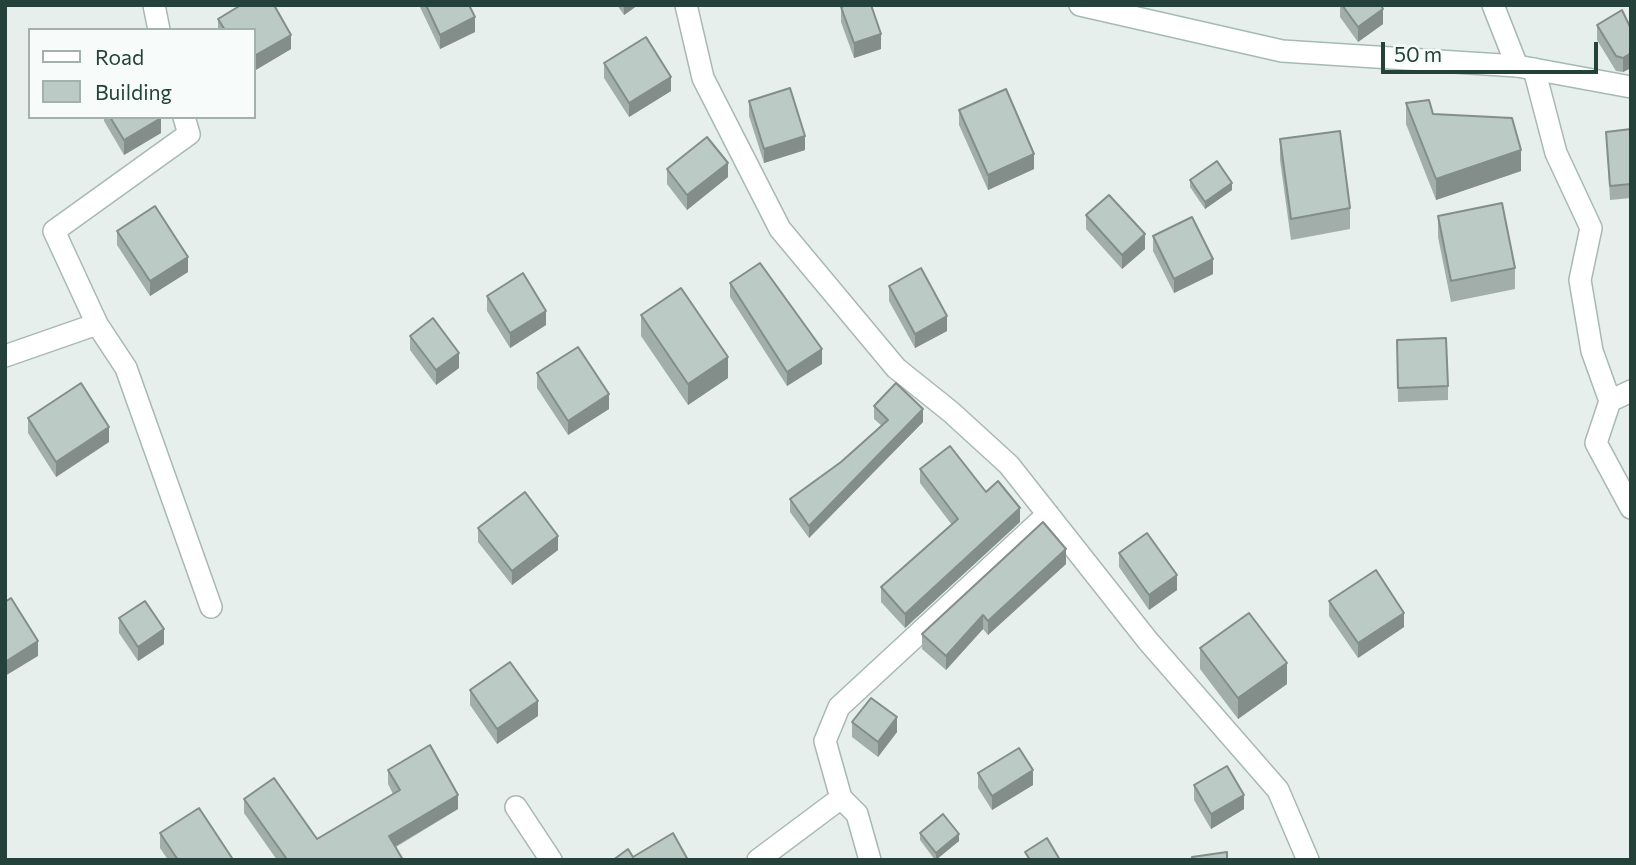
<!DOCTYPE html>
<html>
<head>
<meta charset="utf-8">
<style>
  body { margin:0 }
  #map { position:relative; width:1636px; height:865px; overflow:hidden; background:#e6efeb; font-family:Commissioner,sans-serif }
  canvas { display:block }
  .frame { position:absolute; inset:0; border:7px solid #24423a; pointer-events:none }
  .legend { position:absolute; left:28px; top:28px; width:228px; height:91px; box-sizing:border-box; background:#f7fbf9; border:2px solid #a3b1ad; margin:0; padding:9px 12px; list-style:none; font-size:21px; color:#24423a }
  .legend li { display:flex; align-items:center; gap:14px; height:35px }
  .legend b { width:35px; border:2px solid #a3b1ad }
  .scale { position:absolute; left:1381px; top:42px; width:217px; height:32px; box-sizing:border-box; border:4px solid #24423a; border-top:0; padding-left:9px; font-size:21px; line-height:24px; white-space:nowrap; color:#24423a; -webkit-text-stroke:5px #f7fbf9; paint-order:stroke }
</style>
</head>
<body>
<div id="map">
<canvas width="1636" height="865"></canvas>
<div class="frame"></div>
<ul class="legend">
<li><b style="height:9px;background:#fff"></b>Road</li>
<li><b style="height:19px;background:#bbcac4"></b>Building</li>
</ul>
<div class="scale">50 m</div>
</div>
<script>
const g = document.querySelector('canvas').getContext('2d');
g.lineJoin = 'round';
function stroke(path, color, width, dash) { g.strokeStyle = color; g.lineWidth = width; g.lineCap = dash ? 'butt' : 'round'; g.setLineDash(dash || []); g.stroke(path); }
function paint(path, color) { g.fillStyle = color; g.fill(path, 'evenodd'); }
const minor = new Path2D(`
  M154 5 159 30
  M686 5 703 78 780 229 896 368 951 412 1009 465 1148 641 1278 790 1308 860
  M1493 5 1517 66
  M1534 69 1556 153 1591 228 1580 280 1592 351 1610 401 1596 443 1631 508
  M97 324 126 368 211 607
  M5 356 97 324 54 231 189 134 184 117
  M1610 401 1631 391
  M841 798 857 814 870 860
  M516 807 551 860
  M758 860 841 798 825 741 839 707 1048 514`);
const secondary = new Path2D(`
  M1080 5 1282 51 1517 66 1631 87`);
const wall = new Path2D(`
  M241 5H274L291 35V49L254 71V30H218V19Z
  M419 5H469L475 32 440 49Z
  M617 5H638L624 15Z
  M1340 5H1381L1383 24 1358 42 1340 17Z
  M841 7 881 49 854 58 841 22Z
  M1597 25 1631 29V68L1623 72 1616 71 1597 40Z
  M604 63 671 91 629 117 604 78Z
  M749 101 805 150 764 163 749 116Z
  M1406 103 1433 114 1521 171 1436 200 1406 124Z
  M959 110 1034 169 988 190 959 125Z
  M104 117H160L161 133 124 155 104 121Z
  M1631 129V198L1610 200 1606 132Z
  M1280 139 1350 208V229L1291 240 1280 160Z
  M667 169 728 177 687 210 667 184Z
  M1190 180 1232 190 1205 209 1190 187Z
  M1086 215 1145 249 1122 269 1086 229Z
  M1438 216 1515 268V289L1451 302 1438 237Z
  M117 231 188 272 150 296 117 245Z
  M1153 236 1213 274 1174 293 1153 251Z
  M730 283 822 364 787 386 730 297Z
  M889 286 947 331 915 348 889 301Z
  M487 296 546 325 510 348 487 311Z
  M641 315 728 378 688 405 641 336Z
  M410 336 459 368 436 385 410 350Z
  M1397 340 1448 386V400L1398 402Z
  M537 373 609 409 568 435 537 388Z
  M874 406 923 422 809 538 790 512V499L841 462 882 426 874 419Z
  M28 418 109 442 56 477 28 433Z
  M920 469 986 492 1020 522 905 628 881 602V587L952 525 920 483Z
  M478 528 558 550 512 585 478 542Z
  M1119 553 1177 590 1149 610 1119 567Z
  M1066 564 988 635 983 629 946 670 922 649V634Z
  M1329 601 1404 627 1358 658 1329 616Z
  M119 618 164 644 138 661 119 633Z
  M1200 648 1287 684 1238 719 1200 669Z
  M470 690 538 716 497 744 470 705Z
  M852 722 897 732 878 757 852 737Z
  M388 770 458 809 396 847 403 860H277L244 813V799L317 839 393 794 388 784Z
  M978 773 1033 785 992 810 978 788Z
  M1194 785 1244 809 1211 829 1194 800Z
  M160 833 232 860H168L160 848Z
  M920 833 959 841 935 860 920 840Z`);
const shadedWall = new Path2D(`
  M624 5H638L624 15Z
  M1383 9V24L1358 42V27Z
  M475 17V32L440 49V35Z
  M881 34V49L854 58V43Z
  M291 35V49L254 71V56Z
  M1631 53V68L1623 72V58Z
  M671 77V91L629 117V103Z
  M161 118V133L124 155V140Z
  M805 136V150L764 163V149Z
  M1521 150V171L1436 200V179Z
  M1034 154V169L988 190V175Z
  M728 163V177L687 210V195Z
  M1232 183V190L1205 209V202Z
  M1145 234V249L1122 269V255Z
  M188 257V272L150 296V281Z
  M1213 259V274L1174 293V279Z
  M546 311V325L510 348V333Z
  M947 316V331L915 348V334Z
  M822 349V364L787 386V372Z
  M459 353V368L436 385V370Z
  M728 357V378L688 405V384Z
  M609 394V409L568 435V421Z
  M923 409V422L809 538V526Z
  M109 427V442L56 477V462Z
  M1020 508V522L905 628V614Z
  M558 536V550L512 585V571Z
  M1066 549V564L988 635V621Z
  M1177 575V590L1149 610V595Z
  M1404 613V627L1358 658V643Z
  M983 615V629L946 670V656Z
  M164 629V644L138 661V647Z
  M38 641V656L5 676V662Z
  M1287 663V684L1238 719V698Z
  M538 701V716L497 744V729Z
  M897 717V732L878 757V742Z
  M1033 770V785L992 810V796Z
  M458 795V809L389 850V836Z
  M1244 795V809L1211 829V814Z
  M959 834V841L936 860V853Z`);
const building = new Path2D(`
  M241 5H274L291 35 254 56V30H225L218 19Z
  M426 5H469L475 17 440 35Z
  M847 5H871L881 34 854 43 841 7Z
  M1342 5H1381L1383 9 1358 27Z
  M1622 10 1631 29V53L1623 58 1616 56 1597 25Z
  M646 37 671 77 629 103 604 63Z
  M790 88 805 136 764 149 749 101Z
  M1006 89 1034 154 988 175 959 110Z
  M1429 100 1433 114 1512 118 1521 150 1436 179 1406 103Z
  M110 117H160L161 118 124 140Z
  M1631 129V184L1610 186 1606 132Z
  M1340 131 1350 208 1291 219 1280 139Z
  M707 137 728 163 687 195 667 169Z
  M1217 161 1232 183 1205 202 1190 180Z
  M1109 195 1145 234 1122 255 1086 215Z
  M1502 203 1515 268 1451 281 1438 216Z
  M155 206 188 257 150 281 117 231Z
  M1192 217 1213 259 1174 279 1153 236Z
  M760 263 822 349 787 372 730 283Z
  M921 268 947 316 915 334 889 286Z
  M523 273 546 311 510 333 487 296Z
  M681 288 728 357 688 384 641 315Z
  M433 318 459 353 436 370 410 336Z
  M1446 338 1448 386 1398 388 1397 340Z
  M578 347 609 394 568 421 537 373Z
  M81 383 109 427 56 462 28 418Z
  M896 383 923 409 809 526 790 499 841 462 888 420 874 406Z
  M950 446 986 492 998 481 1020 508 905 614 881 587 958 519 920 469Z
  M525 492 558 536 512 571 478 528Z
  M1043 522 1066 549 988 621 983 615 946 656 922 634Z
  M1147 533 1177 575 1149 595 1119 553Z
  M1376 570 1404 613 1358 643 1329 601Z
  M11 598 38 641 5 662V602Z
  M145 601 164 629 138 647 119 618Z
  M1249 613 1287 663 1238 698 1200 648Z
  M510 662 538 701 497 729 470 690Z
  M871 698 897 717 878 742 852 722Z
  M430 745 458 795 389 836 403 860H282L286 858 244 799 274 778 317 839 400 790 388 770Z
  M1019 748 1033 770 992 796 978 773Z
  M1227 766 1244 795 1211 814 1194 785Z
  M199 808 232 858 230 860H178L160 833Z
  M943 814 959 834 936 853 920 833Z
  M673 833 688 860H613L628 849 633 857Z
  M1047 838 1060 860H1030L1025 852Z
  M1227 852V860H1192V857Z`);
stroke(minor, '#a8b8b2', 24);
stroke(secondary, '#a4bbb3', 24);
stroke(minor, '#fff', 21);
stroke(secondary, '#fff', 21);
paint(wall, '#a1aea9');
paint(shadedWall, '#838d89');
paint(building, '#bbcac4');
stroke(building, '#838d89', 2);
</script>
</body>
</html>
